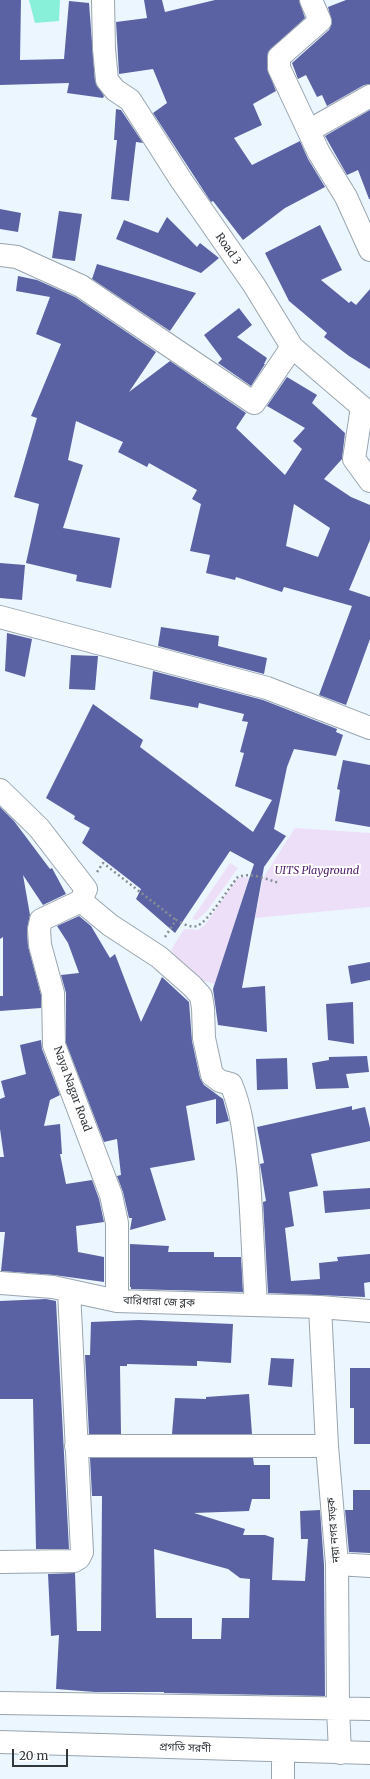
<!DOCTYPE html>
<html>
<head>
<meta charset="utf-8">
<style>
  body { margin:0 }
  #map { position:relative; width:370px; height:1779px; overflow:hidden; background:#ecf6fe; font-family:Merriweather,serif }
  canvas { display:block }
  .scale { position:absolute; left:12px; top:1749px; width:56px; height:18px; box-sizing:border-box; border:2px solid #32373b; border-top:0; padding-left:5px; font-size:12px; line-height:14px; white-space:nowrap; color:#32373b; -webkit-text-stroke:3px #fff; paint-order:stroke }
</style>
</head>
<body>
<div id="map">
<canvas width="370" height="1779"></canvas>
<div class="scale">20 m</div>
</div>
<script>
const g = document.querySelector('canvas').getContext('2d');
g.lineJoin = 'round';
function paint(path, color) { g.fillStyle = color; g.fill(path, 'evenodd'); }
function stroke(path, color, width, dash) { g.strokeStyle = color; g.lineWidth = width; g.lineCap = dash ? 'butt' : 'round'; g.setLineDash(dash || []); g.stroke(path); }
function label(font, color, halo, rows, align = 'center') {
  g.font = font + ' Merriweather,"Noto Sans Bengali",serif'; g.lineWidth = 4; g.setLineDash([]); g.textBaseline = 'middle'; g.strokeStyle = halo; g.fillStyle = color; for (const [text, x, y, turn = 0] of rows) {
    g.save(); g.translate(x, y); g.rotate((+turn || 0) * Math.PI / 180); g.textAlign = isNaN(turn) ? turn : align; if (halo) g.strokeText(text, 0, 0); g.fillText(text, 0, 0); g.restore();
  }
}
const green = new Path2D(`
  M295 828 370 833V907L255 918 263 878Z
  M230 863 238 868 207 911 197 920 192 919Z
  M243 877 249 878 215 984C190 978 185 971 171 950L184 929 198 930 205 925 237 879Z`);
const water = new Path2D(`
  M29 0H60L59 21 35 23Z`);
const building = new Path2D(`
  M0 0H21L20 60 64 59 69 1 89 3 95 81 104 96 103 98 67 93 69 83 0 85Z
  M144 0H162L165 12 215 0H299L305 18 268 52 267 68 276 91 253 104 262 125 234 138 252 165 300 141 308 159 325 187 285 208 243 240 213 201 211 202 153 113 167 103 153 69 119 74 116 22 147 18Z
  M346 0H370V84L364 85 327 106 322 95 317 97 306 75 298 79 292 63 329 30 332 23 328 7Z
  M116 109 121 110 143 143 136 142 129 201 111 199 117 140H114Z
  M370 110V199H369L358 170 347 175 325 136Z
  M0 209 21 213 18 232 0 229Z
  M59 211 82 214 75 261 52 258Z
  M167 217 197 247 200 243 219 258 201 273 116 239 124 220 158 233Z
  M320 225 342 270 321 280 349 303 351 301 356 305 370 289V369L349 356 324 337 327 333 289 301 265 253Z
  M97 264 196 293 170 331 92 279Z
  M18 276 37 280 75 297 156 352 129 392 170 361 246 413 236 428 285 475 302 449 293 441 305 428 267 406 287 377 317 395 312 403 345 433 342 459 324 479 351 497 370 505V540L349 590 370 597V639L346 705 319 695 352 606 284 587 282 592 236 577 235 580 206 573 210 555 190 551 201 504 192 499 197 490 149 463 147 467 118 452 123 442 76 421 68 460 83 465 63 528 120 538 111 588 76 581 77 575 26 563 39 504 14 497 37 418 31 416 61 344 36 334 50 297 16 291ZM294 504 330 528 318 557 286 546Z
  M239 308 252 325 237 337 267 358 264 364H265L251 386 218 363 222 359 204 335Z
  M0 563 25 565 22 600 0 598Z
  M161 627 219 636 218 646 267 658 264 674 158 646Z
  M7 633 32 639 25 677 5 671Z
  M71 655 98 656 95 690 69 689Z
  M153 671 263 700 337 729 336 732 343 735 336 756 294 749 287 767 274 829 286 836 264 867 242 988 265 986 267 1032 218 1025 213 989 254 864 230 851 175 933 136 899 141 889 82 843 90 828 74 819 75 816 46 798 93 704 143 740 140 747 253 832 272 800 235 786 244 753 240 752 248 722 242 721 244 714 199 703 198 708 150 699Z
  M343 760 370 765V827L335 821 340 790 337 789Z
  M0 807 14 821 50 869 52 868 66 894 43 905 23 875 30 915 27 930 28 946 41 995V1008L0 1011V996H3V937L0 939Z
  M79 916 91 926 110 958 115 954 141 1022 162 977 189 1002 192 1041 200 1078 204 1085 223 1099 229 1121 216 1124V1099L186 1106 195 1160 150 1168 166 1220 130 1230 132 1218H129L123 1192 117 1176 121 1175 117 1139 104 1142 66 1043V993L61 975 79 973 68 943 57 926Z
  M370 962V980L351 984 348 966Z
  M353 1002 354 1044 328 1040 326 1004Z
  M41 1040 42 1049 60 1095 50 1100 44 1126 60 1124 62 1154H60L66 1184 92 1180 99 1199 104 1222 76 1226 78 1252 104 1257V1282L54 1275 1 1271 5 1232H0V1157H4L0 1129V1099L5 1097 1 1081 26 1074 20 1045Z
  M367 1056 369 1072 346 1074 349 1088 316 1089 312 1063 329 1060V1057Z
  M287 1058 288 1089 257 1090 256 1059Z
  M352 1106V1110L365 1107 370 1128V1141L311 1154 318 1186 289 1192 294 1226 285 1228 291 1281 320 1279 319 1263 338 1261 337 1257 370 1254V1282L364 1283 365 1297 268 1293 263 1202 266 1201 260 1164 264 1163 257 1127Z
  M370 1188V1209L325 1213 323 1191Z
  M130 1244 169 1246 168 1252H214V1257H241L243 1292 131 1289V1287H130Z
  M46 1299 56 1301 69 1549H36L33 1399H0V1301Z
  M139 1320 233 1324 231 1363 197 1361V1366L127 1364V1366H120L121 1434H89L85 1355H90L91 1322Z
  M271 1358 294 1359 292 1387 268 1385Z
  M350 1368H370V1444H354V1408H350Z
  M249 1394 252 1434H172L175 1398 206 1399V1397Z
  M90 1458H253L254 1465H270V1499H252L249 1511 194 1513 245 1529 243 1535H265L274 1538 272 1580 305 1581 308 1539H301L300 1511 320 1510 324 1565 325 1696 164 1693V1692H95L56 1689 59 1635 51 1636 48 1574 75 1573 77 1631H101L102 1496H92ZM154 1549 228 1569 240 1578 250 1579 249 1618H222L221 1639H192V1618H156Z
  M353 1490H370V1553L349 1552 345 1510H353Z`);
const path = new Path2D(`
  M97 872 103 863 176 920
  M165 937 176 920C182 923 190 928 197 926 208 922 229 887 238 877 251 872 266 879 279 883`);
const street = new Path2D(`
  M103 0 104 49 107 80 115 90 130 100 181 180 254 285 292 347 362 407 354 459 370 481
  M311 0 320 21 279 57V68L319 153 346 197 370 250
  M310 130 370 96
  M0 255 17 257 81 286 254 403 292 347
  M0 617 267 688 370 728
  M0 790 39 828 86 889 81 901 41 920 39 929 40 945 53 993 54 1045 111 1195 117 1223V1301
  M81 901 110 925 159 957 192 986 201 996 203 1008 204 1038 212 1075 220 1081 231 1084C243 1113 244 1137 248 1168 252 1213 253 1259 256 1305
  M0 1283 53 1287 117 1301 320 1307 370 1311
  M320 1307 327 1446 337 1564 338 1708 340 1753
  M76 1446H327
  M0 1562 74 1561 79 1558 82 1552 69 1291
  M337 1564 370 1566
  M0 1703 370 1709`);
const primary = new Path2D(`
  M0 1742 370 1753
  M283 1779V1751`);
const streetNames = [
  ["Road 3",228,249,55],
  ["Naya Nagar Road",72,1089,70],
  ["বারিধারা জে ব্লক",159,1302,2],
  ["নয়া নগর সড়ক",334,1530,-95],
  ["প্রগতি সরণী",185,1748,2]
];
const parkNames = [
  ["UITS Playground",317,871]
];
paint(green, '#eddff7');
paint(water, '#88efd9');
paint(building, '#5b62a3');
stroke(street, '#99a5af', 24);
stroke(primary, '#99a5af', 24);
stroke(path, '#878e94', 2.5, [2, 3]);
stroke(street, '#fff', 22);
stroke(primary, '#fff', 22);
label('11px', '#32373b', '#fff', streetNames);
label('italic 11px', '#52206e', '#fff', parkNames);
</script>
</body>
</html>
